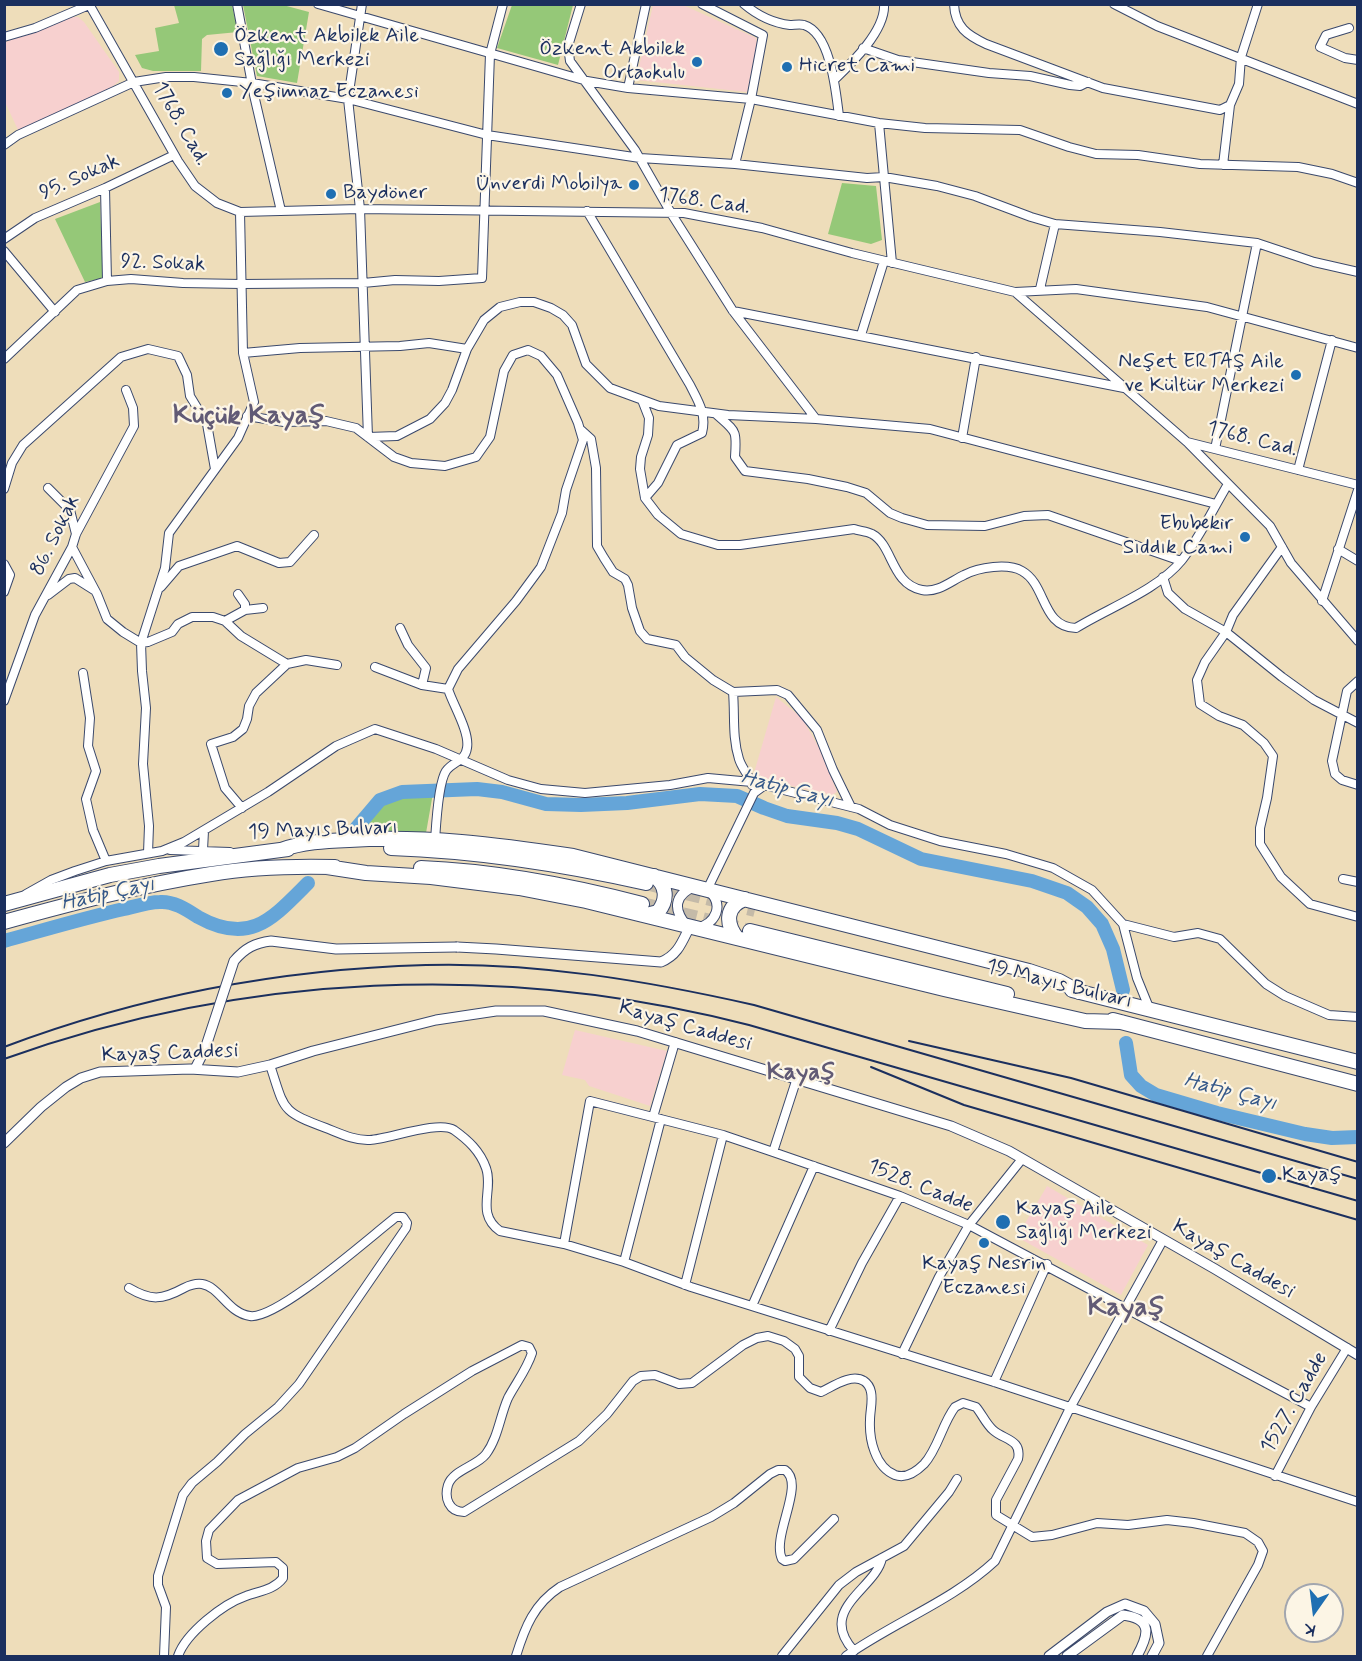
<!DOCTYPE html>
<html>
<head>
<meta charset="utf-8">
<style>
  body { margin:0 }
  #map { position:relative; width:1362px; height:1661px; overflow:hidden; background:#eeddba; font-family:Mynerve,sans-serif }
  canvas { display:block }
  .frame { position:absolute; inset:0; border:6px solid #1b2f5e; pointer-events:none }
  .north { position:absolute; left:1284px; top:1583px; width:60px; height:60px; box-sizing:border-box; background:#fcf5e5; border:2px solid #a2a6af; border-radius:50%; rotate:194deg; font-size:16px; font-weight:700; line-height:24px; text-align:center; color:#1b2f5e }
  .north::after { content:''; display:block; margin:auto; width:21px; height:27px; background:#1f6fb2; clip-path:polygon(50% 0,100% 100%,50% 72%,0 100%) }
</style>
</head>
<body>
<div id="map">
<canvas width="1362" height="1661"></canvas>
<div class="frame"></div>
<div class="north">K</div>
</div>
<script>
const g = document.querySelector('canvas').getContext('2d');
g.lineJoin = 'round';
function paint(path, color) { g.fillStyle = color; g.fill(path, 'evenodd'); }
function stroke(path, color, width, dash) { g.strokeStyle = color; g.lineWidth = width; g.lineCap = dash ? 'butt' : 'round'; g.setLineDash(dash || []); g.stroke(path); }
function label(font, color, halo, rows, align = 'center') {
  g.font = font + ' Mynerve,sans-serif'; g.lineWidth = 4.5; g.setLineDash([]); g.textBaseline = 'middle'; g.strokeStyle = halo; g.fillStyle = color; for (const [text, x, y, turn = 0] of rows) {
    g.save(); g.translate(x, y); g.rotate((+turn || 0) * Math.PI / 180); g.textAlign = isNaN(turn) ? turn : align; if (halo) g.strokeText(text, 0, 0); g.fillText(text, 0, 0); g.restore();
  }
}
const built = new Path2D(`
  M653 5H683L756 38 757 45 747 92 636 80Z
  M69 17H78L84 22 119 72V81L112 87 19 132 5 102V43L18 35Z
  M776 697 802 718 819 748 837 792 832 795 766 780 754 773Z
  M575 1030 667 1051 650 1106 589 1086 585 1080 562 1075Z
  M1047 1186 1148 1245 1121 1295 1017 1237Z`);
const green = new Path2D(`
  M174 5H232L238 32 207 35 202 39 201 71H153L142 68 135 55 159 51 155 28 179 23Z
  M243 5H283L309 12 297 83 257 76Z
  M512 5H573L558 65 497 48Z
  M842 183 876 186 882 240 871 244 828 234Z
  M100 202 103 278 85 282 55 219Z
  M433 793 426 833 364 831C389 795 389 795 433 793Z`);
const river = new Path2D(`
  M352 833 380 800 402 792 477 789 502 792 546 804 581 805 627 803 700 794 737 796 764 808 787 816 837 823 858 829 921 859 1032 881 1067 893 1087 907 1102 924 1113 949 1123 990
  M4 941C44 930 84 918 124 909 136 906 149 902 160 902 174 901 187 910 198 917 250 946 272 919 308 883
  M1126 1043 1131 1075 1141 1086 1156 1095 1217 1113 1305 1134 1332 1138 1358 1137`);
const trunkTunnel = new Path2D(`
  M646 883 755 910
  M642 904 750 931`);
const minor = new Path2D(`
  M89 4 178 161 195 186 217 203 240 212 360 209 684 213 762 228 852 253 1015 292 1187 442 1358 485
  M237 4 254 95 281 211
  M318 4 587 81 628 88 751 99 879 123 925 128 1020 130 1069 147 1096 154 1138 155 1200 164 1298 167 1332 174 1358 183
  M362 4 348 99 360 209 368 437 397 436 430 419 445 403 452 390 467 349 484 320 500 307 520 302H534L551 308 563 315 572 325 586 364 610 388 659 406 728 415 816 419
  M581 4 568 46 570 61 635 150 671 213 733 311 816 419 930 429 1216 504
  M702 4 763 35 751 99 735 164
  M744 4C757 15 773 23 790 25 794 25 800 24 804 25 831 33 836 93 839 116
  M954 4C955 27 967 35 986 44L1103 88 1220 110 1230 105 1239 84 1241 57 1258 4
  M1114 4 1157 26 1358 104
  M1349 28 1326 35 1320 47 1345 58 1358 60
  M4 37 35 28 89 5
  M863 48 898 60 989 73 1030 76 1070 85 1080 86 1088 82
  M834 80C852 63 886 30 884 4
  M628 88 646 4
  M879 123 892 263
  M4 145 18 135 134 82 166 77H194L252 83 348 99 487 135 640 158 735 164 867 178 884 177 937 186 975 196 1031 217 1055 224 1160 232 1257 243 1314 262 1358 272
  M1223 165 1230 105
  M105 188 107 281
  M587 211 690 385C698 401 707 414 702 433L677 445 658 483 645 498
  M4 239 35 218 105 188 174 155
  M4 251 55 312
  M1040 289 1055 224
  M1015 292 1076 289 1207 307 1358 348
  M733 311 1124 388
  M861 335 884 261
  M243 353 300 348 400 346 429 343 467 349
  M4 359 77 290 107 281 131 279 183 283 242 284 363 283 395 280 439 281 482 278 490 54 503 4
  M642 400 649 418 648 435 641 457 640 469 645 498 658 515 681 534 718 545H740L854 529C859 531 867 531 872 534 893 545 891 584 922 590 938 593 951 581 964 575 979 567 1008 563 1022 571 1047 585 1041 627 1076 628 1108 608 1158 590 1182 560 1200 537 1213 509 1228 484
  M716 414C736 432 737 429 735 457L745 471 808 479 847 487 866 493 890 513 902 518 927 525 985 526 1024 516 1048 515 1181 561
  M247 416 284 422 326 421 356 428 394 457 411 463 445 466 476 457 490 437 504 371 513 355 528 350 541 356 557 375 578 423 583 440 566 490 562 513 541 567 516 601 458 669 448 689C453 705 470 732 467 748 465 762 453 761 446 771 438 783 436 826 435 841
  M581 430 591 439 596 468 597 546 604 558 613 572 625 579 628 585 632 608 640 631 647 639 676 645 685 657 713 680 733 692 777 690 788 695 817 730 833 770 851 807
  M962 438 976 357
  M1188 443 1270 526 1291 563 1358 641
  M1215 449 1257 243
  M1298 470 1332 340
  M48 488 70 510 76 534
  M4 489 12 463 23 445 121 357 148 349 178 356 187 375 190 396 207 424 215 469
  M72 547 97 594 107 619 123 632 141 643 148 642 172 632 178 624 192 617H213L225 621 241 636 287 664
  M1282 547 1233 615 1226 632 1205 662 1197 680 1200 704 1219 716 1243 725 1264 743 1273 756 1267 798 1260 828V844L1281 877 1310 904 1358 917
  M1338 549 1358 561
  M4 564 10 575 4 592
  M1163 577 1168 593 1185 609 1226 632 1282 677 1314 700 1358 723
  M161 587 179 566 237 546 279 563 290 562 314 535
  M238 594 245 604V610
  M48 595 69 579 75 578 94 590
  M1322 601 1358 490
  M225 621 245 610 263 608
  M400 628 408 645 426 668 422 685
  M375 667 422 685 448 689
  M83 673 90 718 88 746 96 771 86 799 93 830 106 861
  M1358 681 1347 691 1332 761 1335 774 1342 780 1358 785
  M733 692C735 715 732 737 739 759 742 769 750 776 752 785
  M4 701 35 615 72 547 76 534 134 426 133 408 126 390
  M242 808 225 788 211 744 233 737 243 729 247 719 249 706 256 693 287 664 306 660 337 665
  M170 850 230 852
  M203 850 204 831
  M148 853 149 826 143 764 146 708 142 671 141 643 165 568 169 533 238 438 254 402 243 353 240 212
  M1343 879 1358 882
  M707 890 754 793 765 785
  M26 894 51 880 75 871 106 861 162 851 184 842 268 792 336 746 375 729 436 749 508 780 541 789 585 793 670 785 708 778 752 782 859 809 890 825 940 841 1006 854 1053 868 1092 890 1123 924 1137 978 1150 1010
  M1123 924 1174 937 1198 933 1220 939 1266 984 1285 996 1329 1015 1358 1017
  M270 1065C285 1110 280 1111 326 1128 339 1133 355 1141 370 1140 389 1139 439 1120 454 1130 468 1140 480 1151 486 1168 494 1190 475 1213 500 1231L564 1244 624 1262 691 1287 994 1382 1358 1502
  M653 1117 675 1042
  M773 1152 797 1078
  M564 1244 590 1101 723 1135 773 1152 900 1196 969 1225 1311 1407
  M624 1262 661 1119
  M685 1285 723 1135
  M129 1288C151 1301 162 1300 184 1288 190 1285 195 1283 202 1284 220 1287 228 1313 250 1316 277 1320 370 1237 396 1217H403L407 1223 406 1228 299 1384 278 1407 245 1434 217 1462 192 1483 183 1495 158 1576V1585L166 1607 164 1656
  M752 1306 814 1166
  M829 1331 862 1263 900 1196
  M902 1354 939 1277 969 1225 1022 1159
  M994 1382 1047 1264
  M1275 1476 1311 1407 1347 1348
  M854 1651C816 1609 876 1589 882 1558
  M178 1656C186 1633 223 1604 246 1596 259 1591 274 1590 283 1578V1568L276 1562 217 1564 207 1558 206 1541 209 1530 238 1500 298 1468 337 1457 355 1448 404 1414 472 1371 522 1345 529 1347 532 1353C527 1369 516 1383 508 1398 500 1416 498 1438 486 1454 477 1466 453 1470 448 1485 444 1498 449 1512 464 1512L579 1441 607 1414 633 1381 641 1376 655 1375 679 1384 692 1383 743 1345 757 1338 768 1336 784 1341 795 1349 799 1356V1377L810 1388 821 1392C832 1387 851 1373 864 1381 867 1383 870 1387 871 1392 873 1401 870 1411 870 1420 869 1439 875 1467 895 1475 906 1479 916 1472 924 1464 938 1449 942 1424 955 1407L963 1403 976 1407C982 1414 986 1424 993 1430 1004 1440 1022 1439 1018 1459L996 1500V1515L1032 1537 1052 1535 1097 1523 1128 1525 1167 1520 1193 1523 1245 1533 1258 1542 1263 1551 1258 1565 1207 1656
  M516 1656C525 1627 534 1604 560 1587L711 1517 734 1503 770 1474 778 1470H785C806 1484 771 1536 782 1559L785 1561 794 1559 834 1519
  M782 1656 839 1585 856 1572 904 1546 949 1492 957 1479
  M846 1656C894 1622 952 1601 995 1561L1070 1408 1163 1240`);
const tertiary = new Path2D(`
  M686 925C673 909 674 895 695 886
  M697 928C716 924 725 904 708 890
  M457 947 496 949 661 962C678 955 682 942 690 926
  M195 1069 205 1049
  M4 1143 41 1107 66 1087 81 1078 100 1072 190 1069 238 1072 270 1065 313 1051 436 1020 496 1011H544L637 1031 951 1126 1009 1151 1215 1269 1358 1355
  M1049 1656 1107 1612 1125 1604 1144 1611 1155 1624 1159 1643 1152 1656
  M1067 1656 1123 1615C1154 1619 1148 1636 1137 1656`);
const trunk = new Path2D(`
  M391 848C477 851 562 864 646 883
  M281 850C302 842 325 841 349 840 424 835 499 845 573 856L1029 971 1059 981 1079 992
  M327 867 366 873 431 877 519 888 586 901 944 989 1085 1021 1121 1022
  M421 868C496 871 569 885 642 904
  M4 904 110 875 159 866 288 849
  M646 915 658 912C668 900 667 885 654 876
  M4 922C73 903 141 885 211 874 252 867 295 866 335 867
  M750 931 1007 994
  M737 938C725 923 726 906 745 899
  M1072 990 1358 1062
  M1113 1020 1358 1084`);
const rail = new Path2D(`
  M909 1041 1071 1078 1358 1162
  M4 1047C139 996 283 969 426 965 536 962 648 981 754 1005L1358 1179
  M4 1059C243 973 503 961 749 1025L1358 1201
  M871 1067 964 1105 1358 1220`);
const tertiaryBridge = new Path2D(`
  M205 1049 234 961C245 948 255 943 271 941L336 949 457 947`);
const markers = [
  [221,49,8,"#1f6fb2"],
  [697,62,6,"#1f6fb2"],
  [787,67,6,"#1f6fb2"],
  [227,93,6,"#1f6fb2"],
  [634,185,6,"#1f6fb2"],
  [331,194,6,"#1f6fb2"],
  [1296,375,6,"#1f6fb2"],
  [1245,537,6,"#1f6fb2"],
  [1269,1176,8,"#1f6fb2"],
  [1003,1222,8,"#1f6fb2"],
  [984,1243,6,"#1f6fb2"]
];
const poiNames = [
  ["Özkent Akbilek Aile",234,37],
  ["Sağlığı Merkezi",234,61],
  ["Özkent Akbilek",685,50,"right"],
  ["Ortaokulu",685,74,"right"],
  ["Hicret Cami",799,67],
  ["Yeşimnaz Eczanesi",239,93],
  ["Ünverdi Mobilya",622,185,"right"],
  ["Baydöner",343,194],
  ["Neşet ERTAŞ Aile",1284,363,"right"],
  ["ve Kültür Merkezi",1284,387,"right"],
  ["Ebubekir",1233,525,"right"],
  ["Sıddık Cami",1233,549,"right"],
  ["Kayaş",1282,1176],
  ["Kayaş Aile",1016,1210],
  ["Sağlığı Merkezi",1016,1234],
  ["Kayaş Nesrin",984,1265,"center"],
  ["Eczanesi",984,1289,"center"]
];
const streetNames = [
  ["1768. Cad.",180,124,60],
  ["95. Sokak",80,178,-24],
  ["1768. Cad.",704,202,8],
  ["92. Sokak",163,264,2],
  ["1768. Cad.",1252,440,14],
  ["86. Sokak",56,536,-64],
  ["19 Mayıs Bulvarı",323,831,-2],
  ["19 Mayıs Bulvarı",1059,985,14],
  ["Kayaş Caddesi",685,1027,16],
  ["Kayaş Caddesi",170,1054,-2],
  ["1528. Cadde",920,1187,22],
  ["Kayaş Caddesi",1233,1260,30],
  ["1527. Cadde",1295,1403,-60]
];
const waterNames = [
  ["Hatip Çayı",787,790,15],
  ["Hatip Çayı",108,895,-12],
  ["Hatip Çayı",1230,1093,15]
];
const quarterNames = [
  ["Kayaş",801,1074]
];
const districtNames = [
  ["Küçük Kayaş",249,417],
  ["Kayaş",1126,1309]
];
paint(built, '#f7d0cf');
paint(green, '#95c878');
stroke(river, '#65a5d8', 14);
stroke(trunkTunnel, '#c4baa8', 14, [14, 7]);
stroke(minor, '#3b496c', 10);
stroke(tertiary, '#3b496c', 11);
stroke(trunk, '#3b496c', 16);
stroke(minor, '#fff', 8);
stroke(tertiary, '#fff', 9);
stroke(trunk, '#fff', 14);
stroke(rail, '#1b2f5e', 2);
stroke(tertiaryBridge, '#3b496c', 11, []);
stroke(tertiaryBridge, '#fff', 9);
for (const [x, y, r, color] of markers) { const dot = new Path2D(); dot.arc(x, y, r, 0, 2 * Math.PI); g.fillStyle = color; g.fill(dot); stroke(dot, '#fcf5e5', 2); }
label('21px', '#1b2f5e', '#fcf5e5', poiNames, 'left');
label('21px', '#1b2f5e', '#fcf5e5', streetNames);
label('italic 22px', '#355889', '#fcf5e5', waterNames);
label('bold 24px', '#615a75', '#fcf5e5', quarterNames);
label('bold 27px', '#615a75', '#fcf5e5', districtNames);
</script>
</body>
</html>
